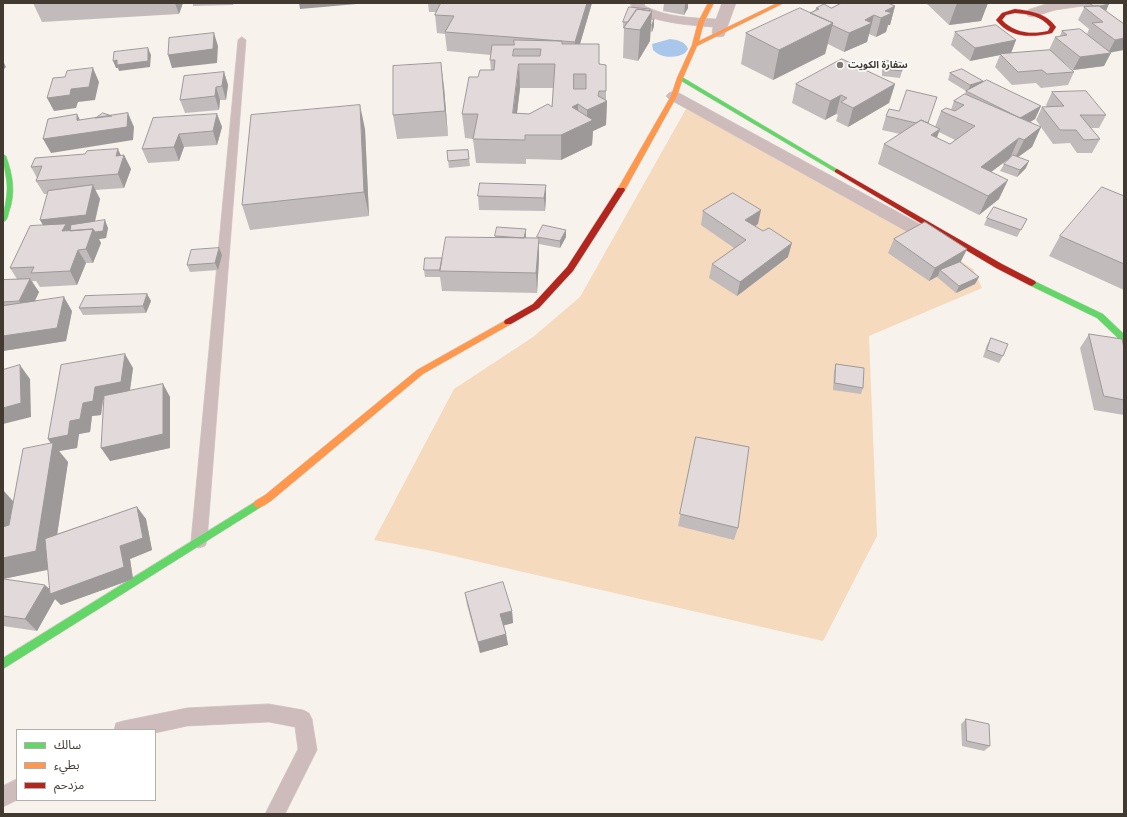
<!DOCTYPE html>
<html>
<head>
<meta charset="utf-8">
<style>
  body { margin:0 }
  #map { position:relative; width:1127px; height:817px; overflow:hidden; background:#f8f2ed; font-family:Ubuntu,"Noto Sans Arabic",sans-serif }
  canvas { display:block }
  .frame { position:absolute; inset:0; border:4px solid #423930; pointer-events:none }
  .legend { position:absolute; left:16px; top:729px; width:140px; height:72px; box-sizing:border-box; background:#fff; border:1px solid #b3b0ac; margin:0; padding:5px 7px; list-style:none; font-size:12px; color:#423930 }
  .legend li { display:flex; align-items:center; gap:8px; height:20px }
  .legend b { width:20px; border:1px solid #b3b0ac }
</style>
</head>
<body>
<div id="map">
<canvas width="1127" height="817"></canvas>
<div class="frame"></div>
<ul class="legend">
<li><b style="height:5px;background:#63d668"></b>سالك</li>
<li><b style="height:5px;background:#ff974d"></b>بطيء</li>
<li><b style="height:5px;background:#b3261e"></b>مزدحم</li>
</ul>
</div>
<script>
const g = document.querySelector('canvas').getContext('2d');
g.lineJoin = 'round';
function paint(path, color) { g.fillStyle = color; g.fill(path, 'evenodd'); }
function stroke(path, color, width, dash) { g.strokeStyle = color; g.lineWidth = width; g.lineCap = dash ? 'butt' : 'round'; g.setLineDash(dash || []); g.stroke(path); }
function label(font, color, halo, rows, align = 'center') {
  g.font = font + ' Ubuntu,"Noto Sans Arabic",sans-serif'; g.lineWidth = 3; g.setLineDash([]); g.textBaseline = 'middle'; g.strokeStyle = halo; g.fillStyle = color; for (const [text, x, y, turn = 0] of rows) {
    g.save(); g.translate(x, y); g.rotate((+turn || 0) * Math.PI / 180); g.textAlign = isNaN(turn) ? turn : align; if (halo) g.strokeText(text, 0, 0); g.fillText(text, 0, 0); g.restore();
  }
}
const green = new Path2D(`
  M686 109 920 234 973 269 982 288 869 336 877 536 823 641 432 551 374 540 454 389 533 337 580 297Z`);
const water = new Path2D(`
  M670 39C677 40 685 41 688 49L685 53C675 59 661 58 653 50L652 44Z`);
const lane = new Path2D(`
  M242 37 246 40 207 541 205 546 199 548 193 546 191 541 238 40Z
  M269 704 303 710 309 713 312 719 317 750 285 814H265L298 749 295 727 269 722 187 726 155 733V730H114L116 723 123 721 187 708Z
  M17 779V800L3 807V786Z`);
const street = new Path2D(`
  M630 3H644L645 6C666 17 692 18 716 19L722 3H736L724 36 719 37 714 36 712 33 713 27C687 25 658 23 634 11Z
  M1049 3H1085L1083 6 1055 10 1033 17 1028 16 1026 13 1028 10Z
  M674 91 679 93 927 228 948 237 950 241 948 245 941 247 934 245 915 236 669 99 666 96 669 93Z`);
const fast = new Path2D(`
  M678 77H682L840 171 839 172H835L678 79Z
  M3 154 6 156C13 175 16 193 9 212 8 217 7 221 3 222 3 211 7 200 7 188 7 177 3 166 3 154Z
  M1032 280 1103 314 1124 334V342L1121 341 1097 318 1029 285 1028 283Z
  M258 500 261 501 263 504 261 507 3 669V658Z`);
const slow = new Path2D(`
  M708 3H714L704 22 699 41 777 3H784L697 46 683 78 677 96 625 190 624 192H618L617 190 671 96 677 78 692 45 698 22Z
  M508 319 512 322 511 324 423 374 271 501C266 504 261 509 255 507L253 504 255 501 265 495 417 370Z`);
const jam = new Path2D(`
  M1015 9C1031 11 1046 13 1056 27L1052 33C1031 38 1010 38 996 20L1002 13ZM1015 13C1029 14 1041 16 1050 27L1048 31C1031 35 1014 33 1002 20L1006 15Z
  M837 169 1002 264 1035 281 1036 283 1032 286 1029 285 996 268 835 172V170Z
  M618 188H624L625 190 573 271 539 308 511 324H505L504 322 505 320 533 304 567 267Z`);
const wall = new Path2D(`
  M33 3H183L179 14 42 22Z
  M193 3H234L233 5 193 6Z
  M428 3H592L580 44 599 64 606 91V101H607L606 125 593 131 592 145 561 160 526 159V164L476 163 473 139 465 138 462 114 478 77 491 70 490 60 491 55 447 51 445 34 437 33 435 15 436 12H429ZM520 88H553L552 107 529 114 517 113Z
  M664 3H688V8L684 15 663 11Z
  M842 3H889V4L895 6 890 25H888L886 32 876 37 869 34 867 42 844 52 828 44 825 54 773 80 741 64 746 33 810 13 815 10 816 8H831Z
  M926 3H988L981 21 949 25Z
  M1085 3H1107L1106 11 1123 23 1104 66 1073 70 1063 61 1074 72 1068 85 1041 88 1036 83 1012 85 995 67 1000 55 970 61 951 45 955 32 1016 40 1011 53 1049 50 1055 37 1060 36 1062 31 1087 34 1089 29 1078 20 1084 8 1083 7Z
  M650 11H652L651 19 654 26 652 32 650 31V41L638 61 623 58 624 28H623V22Z
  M884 60 902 71 900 78 882 76V67Z
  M224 72 228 85 226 100H220L219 110 185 113 180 100Z
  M950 73 983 81 982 83 1041 106 1035 119 1030 122 1041 127 1032 147 1018 157 1026 168 1017 177 1000 171 1004 164 1008 159 991 172 999 199 979 215 878 164 884 144 900 134 882 130 886 116 928 123 935 127 941 111 951 110 954 101 965 94 966 91 948 80ZM939 132 955 140 950 144 937 138Z
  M796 84H895L889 103 848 127 836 121 838 115 836 114 825 120 792 103Z
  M444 87 448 136 397 139 393 115Z
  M1052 92 1106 115 1099 128H1091L1100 139 1092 153H1077L1070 143 1053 144 1036 120 1042 107H1047L1046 105Z
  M217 114 222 127 217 145 184 147 179 161 148 163 142 149Z
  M365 129 369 216 250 230 242 205Z
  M468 150 470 166 449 168 447 151Z
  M124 155 131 169 124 188 95 190 100 199 95 222 108 228 106 238 99 239 101 243 93 263H86L77 285 40 287 36 281H32L39 292 35 301 72 311 66 341 3 351V280L17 279 10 268 43 226 47 194H44L36 181 37 178 31 167Z
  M546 185V198L545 211 479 210 478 196Z
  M1124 196V290L1049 256 1060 236Z
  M703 211 758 224 755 226 788 257 737 296 709 278 712 264 734 248 701 225Z
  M987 218 1027 219 1017 237 984 225Z
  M495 236H526V238H537V237H566L560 248 539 244V258L537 293 442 291 440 277H425L424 270 442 258 495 238Z
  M894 239 967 249 960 263 979 277 975 284 956 293 937 277 938 276 929 281 888 253Z
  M222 255 218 270 190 272 187 265Z
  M147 294 151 301 146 313 83 315 79 308Z
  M1089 334 1124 348V415L1094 410 1080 348Z
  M991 338 1003 356 999 363 983 357 987 345Z
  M836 364 863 388 861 394 833 390 834 371Z
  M133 368 130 391 163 384 170 397V448L110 461 104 400H103L101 415 92 416 90 432 79 434 77 448 59 451 68 462 57 534 137 507 146 519 152 550 130 559 133 579 61 605 55 599 37 631 3 626V580L50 589 48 569 3 579V490L14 502 51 444 48 439Z
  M696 437 738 528 734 540 678 526Z
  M465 593 512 611 513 623 504 625 506 634 508 645 480 653 467 605Z
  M966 719 990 746 984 751 962 746 961 724Z`);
const shadedWall = new Path2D(`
  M175 3H183L179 14Z
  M299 3H368L300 9Z
  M587 3H592L575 61V42Z
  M685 3H688V8L684 15Z
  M883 3H889L888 10 895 6 890 25H888L886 32 876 37 881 18Z
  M957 3H988L981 21 949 25Z
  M1109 4 1106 11 1095 7Z
  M650 9V14L652 11 650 41 638 61 640 30Z
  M874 15 867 42 844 52 849 33 865 20Z
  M654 19V26L652 32V25Z
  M833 23 825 54 773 80 779 50Z
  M214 33 218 46 217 63 172 68 168 55Z
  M1124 38V50L1108 53 1115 40Z
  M1016 40 1011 53 1000 54V55L970 61 975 48Z
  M148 48 151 55 150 67 119 71 118 68H116L113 61Z
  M1111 53 1104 66 1073 70 1080 57Z
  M3 61 6 67 3 70Z
  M441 63 444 87 448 136 445 111Z
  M519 64 520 88 514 138 513 113Z
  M93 68 99 82 95 100 78 102 76 108 54 111 47 98 71 89Z
  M224 72 228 85 226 100 222 86Z
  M983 81 980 87 968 92 970 85Z
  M895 84 889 103 848 127 853 108Z
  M216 87 220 100 219 110 215 96Z
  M841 95 836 114 825 120 830 101Z
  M607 101 606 125 593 131 592 145 561 160V135L572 107 578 104V127L587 123V110Z
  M360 105 365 129 369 216 364 192Z
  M1041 106 1035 119 1014 132 1020 118Z
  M128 113 134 127 133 140 51 153 43 139 77 120V114L84 128Z
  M217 114 222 127 217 145 213 131Z
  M1041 127 1032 147 1014 160 1024 140Z
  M940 129 933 148 931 135Z
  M179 134 184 147 179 161 174 147Z
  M1019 138 1010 158 972 186 981 167Z
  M118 149 123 160 124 155 131 169 124 188 118 174 116 156Z
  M1029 161 1026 168 1017 177 1020 170Z
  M1008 180 999 199 979 215 988 196Z
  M93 185 100 199 93 229 105 220 108 228 106 238 99 239 101 243 93 263 86 249 48 234 40 220Z
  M546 185V198L545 211 544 198Z
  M761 210 758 224 743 234 745 220Z
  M526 229V236L525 245 524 238Z
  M566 230V237L560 248V241Z
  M539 238V258L537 293 536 273Z
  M792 243 788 257 737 296 740 282Z
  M219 248 222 255 218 270 215 263Z
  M967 249 960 263 940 270 938 276 929 281 935 268Z
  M78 250 86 263 77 285 70 271Z
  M979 277 975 284 956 293 959 286Z
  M30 279 39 292 28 315 19 301Z
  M147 294 151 301 146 313 143 306Z
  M64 297 72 311 66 341 3 351V336Z
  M125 354 133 368 129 396 103 400 101 415 92 416 90 432 79 434 77 448 59 451 68 462 52 569 3 579V558L53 446 48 439 70 421 95 387Z
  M20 365 30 379 31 417 3 424V408Z
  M163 384 170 397V448L110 461 101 448Z
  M3 490 16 505 3 541Z
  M137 507 146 519 152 550 130 559 133 579 61 605 55 599 37 631 25 619 45 585 53 592 120 546Z
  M512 611 513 623 502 626 500 614Z
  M506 634 508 645 480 653 478 642Z`);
const building = new Path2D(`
  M441 3H587L575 42 445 32 454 16 435 15Z
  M842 3H888L895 6 885 11 892 13 881 18 874 15 865 20 872 23 849 33 832 25 833 23 810 13 819 9 816 8 824 4 831 8Z
  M1089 3H1107L1109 4 1100 6H1094Z
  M1099 6 1124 24V38L1115 40 1092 23 1103 22 1084 7Z
  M629 7 650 9V11L637 9 628 22H623Z
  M800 8 833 23 779 50 746 33Z
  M637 9 652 11 640 30 624 28Z
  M651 19H654L652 25H651Z
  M996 25 1016 40 975 48 955 32Z
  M1080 29 1111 53 1080 57 1055 37 1067 35 1062 31Z
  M214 33 213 49 168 55 169 38Z
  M514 40 562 41V44H599V64L606 65V91H599L598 96 607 101 587 110 578 104 572 107 593 120 561 135H525V140L473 139 478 114H462L469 77H478L480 70H494L495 60H490L492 45H514ZM514 49H541L540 56H513ZM519 64H555L552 107 548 104 529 114 513 113ZM574 74H586V89H574Z
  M148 48V61L117 65V60L113 61 114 52Z
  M1050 50 1074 72 1047 74 1042 70 1018 72 1000 54Z
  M842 59 895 84 853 108 841 102 847 98 841 95 830 101 796 84Z
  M884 60 902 63V71L884 69Z
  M441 63 445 111 393 115V66Z
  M93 68 89 87 71 89 70 95 47 98 53 78 65 77 67 71Z
  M962 69 983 81 970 85 950 73Z
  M224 72 222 86 216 87 215 96 180 100 184 76Z
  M987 80 1041 106 1020 118 966 91Z
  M907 90 937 97 928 123 921 120 916 123 886 116 889 109 899 111Z
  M1086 91 1106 115H1080L1100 139 1084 140 1076 130H1060L1042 107 1064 106 1052 92Z
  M965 94 1041 127 1024 140 1019 138 981 167 1008 180 988 196 884 144 921 120 940 129 931 135 950 144 975 126 941 111 946 108 955 111 964 105 954 101Z
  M360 105 364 192 242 205 251 115Z
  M103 113 112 116 96 118Z
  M128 113 127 127 43 139 48 119 77 114V120Z
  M217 114 213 131 179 134 174 147 142 149 153 118Z
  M118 149 116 156 124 155 118 174 36 181 42 166 31 167 35 158 85 154 87 151Z
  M468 150 469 159 448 161 447 151Z
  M1013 155 1029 161 1020 170 1004 164Z
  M480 183 546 185 544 198 478 196Z
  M93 185 86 215 40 220 48 191Z
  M1102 187 1124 196V264L1060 236Z
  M733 193 761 210 745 220 763 231 769 228 792 243 740 282 712 264 746 240 703 211Z
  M994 207 1027 219 1021 230 987 218Z
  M105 220 103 231 95 232 93 229 70 231 71 225Z
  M925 222 967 249 935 268 894 239Z
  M66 224 62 231 93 229 86 249 78 250 70 271 31 273 34 267 10 268 30 226Z
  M543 225 566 230 560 241 537 237Z
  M497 227 526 229 524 238 495 236Z
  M446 237 539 238 536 273 440 271Z
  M219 248 215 263 187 265 191 250Z
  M425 258H442L440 270H424Z
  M960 262 979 277 959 286 940 270Z
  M30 279 19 301 3 302V280Z
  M147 294 143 306 79 308 85 296Z
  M64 297 57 328 3 336V306Z
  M1089 334 1122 339 1124 348V400L1104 396Z
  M991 338 1008 344 1003 356 987 350Z
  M125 354 121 382 95 387 93 401 83 403 80 419 70 421 68 435 48 439 61 365Z
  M836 364 864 368 863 388 835 383Z
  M20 365 21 403 3 408V370Z
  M163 384V434L101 448 104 396Z
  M696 437 749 447 738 528 680 514Z
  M53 443 36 551 3 558V527L9 525 23 449Z
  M137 507 143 538 120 546 124 567 50 594 45 539Z
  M4 579 45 585 25 619 3 616Z
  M503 582 512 611 500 614 506 634 478 642 465 593Z
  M966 719 989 724 990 746 967 741Z`);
const markers = [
  [840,65,4,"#827a72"]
];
const farPoinames = [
  ["سفارة الكويت",848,65]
];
paint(green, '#f5dabd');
paint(water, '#a8c7eb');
stroke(lane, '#d3cdc8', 1);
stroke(street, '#d3cdc8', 1);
stroke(fast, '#d3cdc8', 1);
stroke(slow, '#d3cdc8', 1);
stroke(jam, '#d3cdc8', 1);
paint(lane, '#cebcbd');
paint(street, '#cebcbd');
paint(fast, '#63d668');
paint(slow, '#ff974d');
paint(jam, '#b3261e');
paint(wall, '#c2bbbb');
paint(shadedWall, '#9e9999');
paint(building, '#e2dada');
stroke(building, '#9e9999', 1);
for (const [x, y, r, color] of markers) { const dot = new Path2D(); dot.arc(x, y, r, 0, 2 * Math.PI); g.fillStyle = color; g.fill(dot); stroke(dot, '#fff', 1.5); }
label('bold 10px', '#423930', '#fff', farPoinames, 'left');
</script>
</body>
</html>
